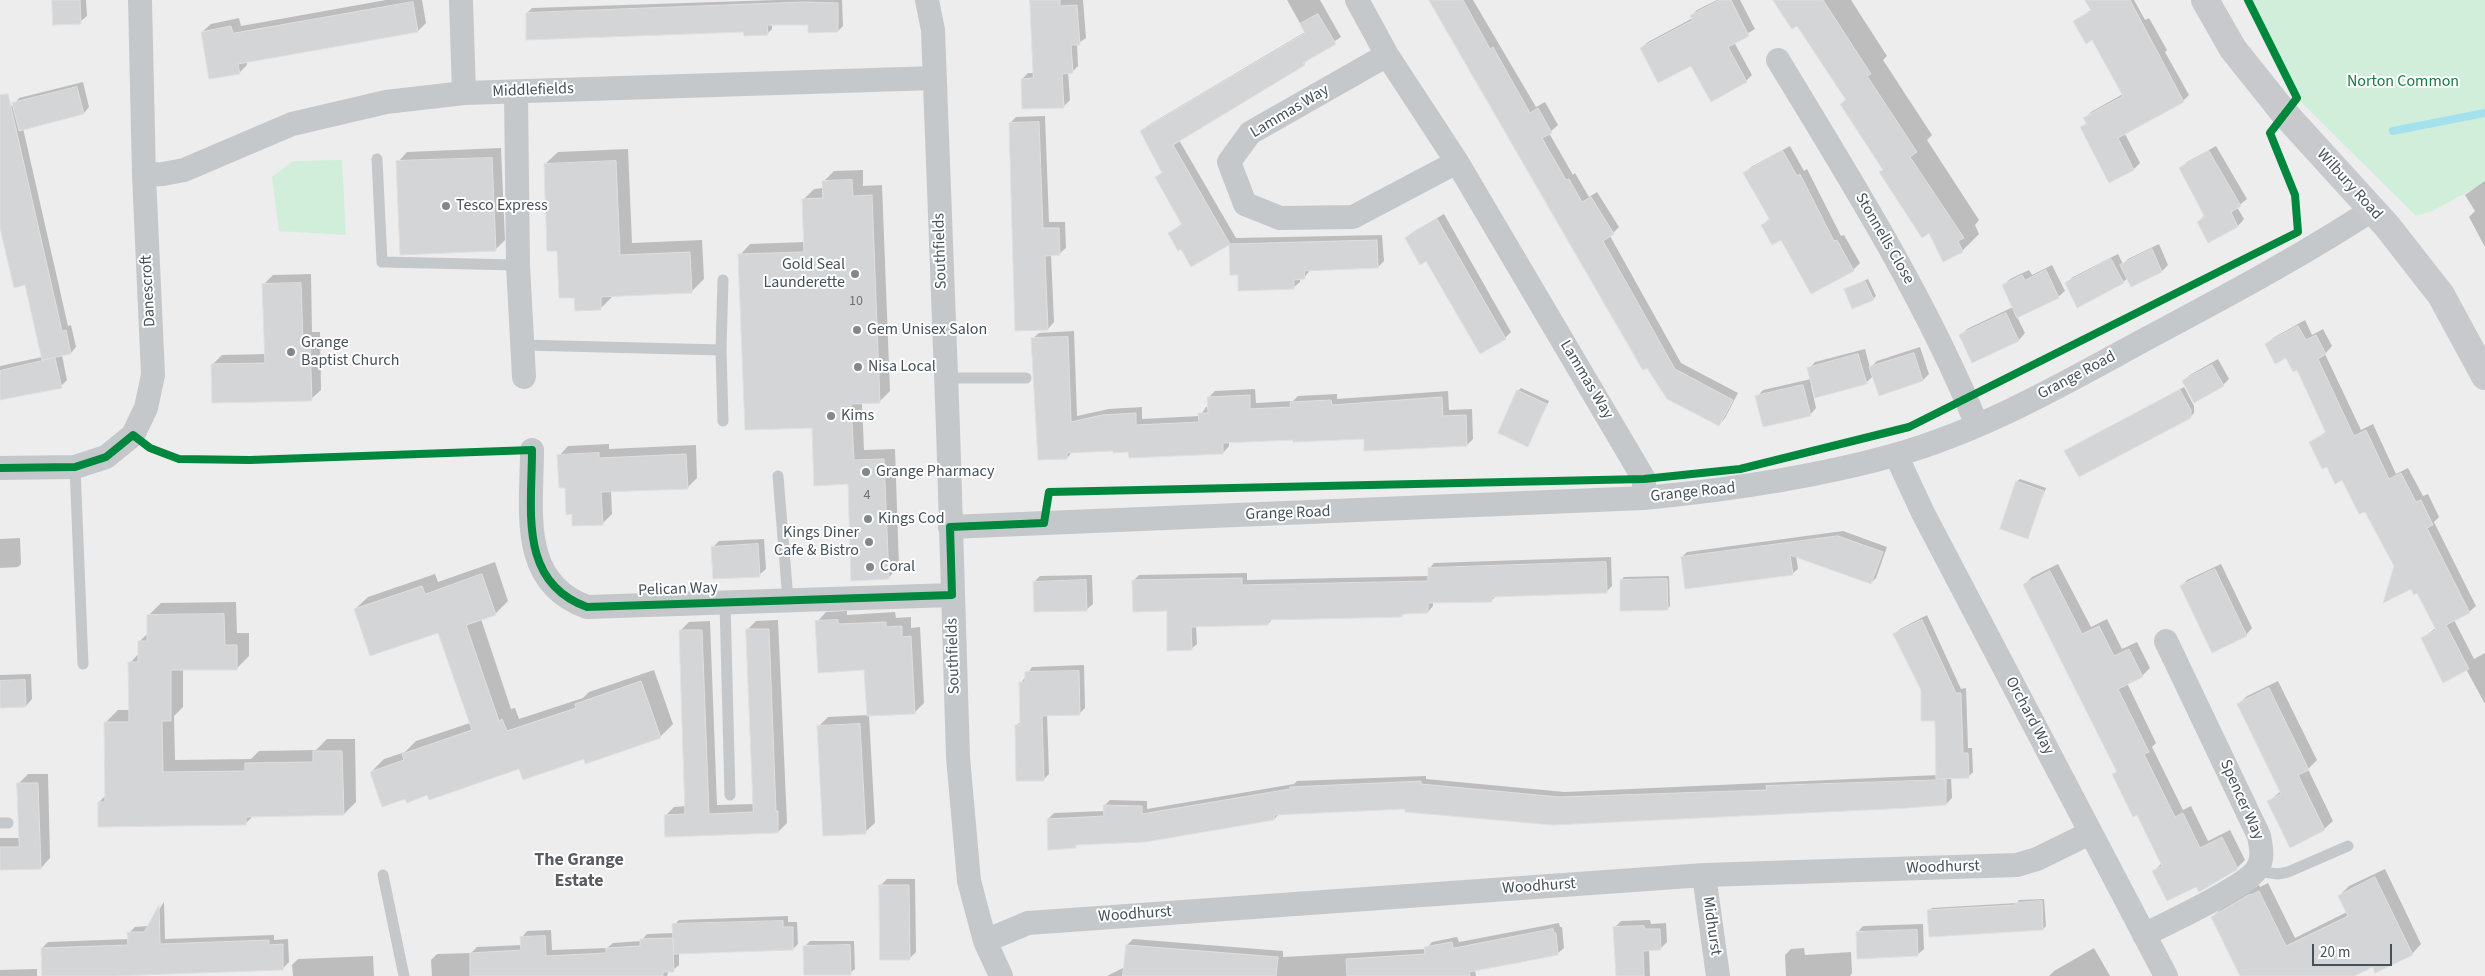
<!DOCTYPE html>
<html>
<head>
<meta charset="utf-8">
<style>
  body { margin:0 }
  #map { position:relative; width:2485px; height:976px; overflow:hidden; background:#eeeded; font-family:"Source Sans 3",sans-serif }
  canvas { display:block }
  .scale { position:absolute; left:2312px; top:944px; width:80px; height:22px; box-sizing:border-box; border:2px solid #45515a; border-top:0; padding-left:6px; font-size:15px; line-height:18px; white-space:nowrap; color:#45515a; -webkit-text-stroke:4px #fff; paint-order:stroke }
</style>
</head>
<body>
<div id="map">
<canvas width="2485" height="976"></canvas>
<div class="scale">20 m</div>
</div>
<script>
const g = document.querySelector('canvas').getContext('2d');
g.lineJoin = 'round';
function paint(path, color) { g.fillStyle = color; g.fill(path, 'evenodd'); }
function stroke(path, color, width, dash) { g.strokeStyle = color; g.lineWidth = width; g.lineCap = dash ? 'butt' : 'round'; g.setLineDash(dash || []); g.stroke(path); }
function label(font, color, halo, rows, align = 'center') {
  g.font = font + ' "Source Sans 3",sans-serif'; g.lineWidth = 4; g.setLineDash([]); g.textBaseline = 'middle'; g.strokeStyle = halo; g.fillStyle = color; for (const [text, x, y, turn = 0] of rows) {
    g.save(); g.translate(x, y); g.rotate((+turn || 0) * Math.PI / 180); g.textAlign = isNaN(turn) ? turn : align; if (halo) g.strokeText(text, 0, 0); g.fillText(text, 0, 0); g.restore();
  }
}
const green = new Path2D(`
  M2243 0H2485V183L2432 211 2416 216 2297 98Z
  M342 160 346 235 279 231 272 177 293 161Z`);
const shadow = new Path2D(`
  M53 0H86L87 16 80 22Z
  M386 0H422L426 23 418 31 247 61V65L239 73 202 32 211 24 239 18 241 26Z
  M776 0H842L843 26 838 31 809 23 772 24V29L767 34 527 13 532 8Z
  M1032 0H1083L1086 38 1077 44 1078 66 1072 72H1068L1070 100 1063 107 1022 79 1028 73H1034Z
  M1287 0H1320L1341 37 1309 58 1304 64 1179 140 1236 238 1382 235 1384 261 1378 267 1310 270 1304 278H1300V282L1294 287 1239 273 1231 274 1230 243 1192 265 1169 233 1183 223 1156 178 1163 171 1141 132 1147 126 1305 32Z
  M1431 0H1473L1536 107 1545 102 1558 125 1549 133 1573 175 1575 173 1589 197 1597 192 1619 227 1610 236 1681 363 1738 393 1725 418 1719 425 1668 398Z
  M1717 0H1740L1755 29 1734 42 1752 75 1746 81 1641 48 1648 42 1693 18 1691 16 1697 10Z
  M1774 0H1851L1887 56 1883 60 1932 135 1927 140 1979 220 1975 225 1979 234 1962 251 1944 260 1930 231 1880 172 1884 169 1841 104 1846 99 1797 24Z
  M2087 0H2134L2145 20 2149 18 2167 50 2165 52 2189 95 2183 101 2125 134 2140 163 2134 169 2109 181 2082 128 2087 122 2085 118 2091 112 2123 94 2093 38 2075 21 2092 9Z
  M83 82 89 107 84 113 23 128 68 326 71 325 76 347 71 353 62 355 67 380 61 386 0 400V366L42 357 26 283 0 222V109L14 105 19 98Z
  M1045 116 1049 222H1065L1066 248 1059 254H1051L1054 322 1048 329 1010 123 1016 117Z
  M1790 146 1804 171 1807 169 1841 236 1844 235 1860 263 1853 270 1812 292 1781 239 1763 225 1770 218 1745 174 1751 167Z
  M2216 146 2247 199 2237 207 2244 219 2238 226 2208 241 2198 222 2204 216 2181 168 2187 162Z
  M501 148 505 240 495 250 398 162 407 152Z
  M628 149 632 243 702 240 704 279 691 292 613 296 600 309 575 297 558 250 545 164 558 152Z
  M863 170V186L882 185 890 391 879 402 862 403 864 450 895 449 899 567 888 578 849 483 813 426 740 255 750 244 805 242 804 199 814 189 823 188V182L834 171Z
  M2485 181V247L2469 217 2475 211 2465 195Z
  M1444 214 1511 332 1505 338 1406 238 1413 232Z
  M2159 244 2168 265 2162 271 2131 286 2128 278 2123 282 2066 283 2073 277 2118 254 2123 264 2128 259Z
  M2052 265 2065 291 2058 297 2017 317 2025 333 2019 340 1973 362 1960 336 1967 329 2013 307 2003 286 2010 279 2029 270 2032 275Z
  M311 274 312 332H320L321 390 311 399 212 365 222 355 266 354 263 285 273 275Z
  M1868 279 1876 296 1873 299 1845 290Z
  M2305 320 2312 335 2323 329 2332 346 2325 354 2361 430 2373 424 2396 474 2408 468 2423 496 2428 494 2439 517 2434 522 2476 606 2469 612 2454 620 2474 659 2485 653V704L2466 669 2422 638 2436 628 2418 591 2366 510 2342 479 2327 465 2311 442 2327 431 2297 368 2286 357 2266 345 2273 338Z
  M1074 331 1077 416 1109 409 1142 407V419L1200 416 1206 407H1209V397L1215 391 1255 389 1256 403 1293 401 1298 396 1337 394V399L1448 391 1449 410 1472 409 1473 439 1467 445 1365 438 1294 439 1229 442V446L1223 453 1115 450 1073 451 1067 458 1032 339 1039 333Z
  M1920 347 1929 374 1923 380 1873 376 1866 383 1811 385 1816 408 1810 415 1757 397 1763 390 1811 379 1809 369 1815 362 1865 349 1870 368 1877 361Z
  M2218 359 2229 379 2223 385 2183 381 2190 375Z
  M2184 387 2194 406V413L2190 417 2065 451Z
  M1521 388 1549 401 1528 445 1518 391Z
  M609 444V449L696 445 697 478 687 488 611 491 612 514 602 524 573 513 559 456 568 446Z
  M2020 479 2046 488 2027 537 2017 481Z
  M1843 531 1887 547 1876 578 1871 583 1796 555 1798 569 1792 574 1682 557 1687 552Z
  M20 538 21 564 18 567 0 568V539Z
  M764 539 766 569 759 575 712 548 719 541Z
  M1611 557 1612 586 1606 592 1496 596 1491 601 1433 602V606L1428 612 1405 613 1401 616 1272 619 1268 624 1196 626 1197 644 1191 649 1168 610 1133 581 1139 575 1247 573V580L1429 576V569L1434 563Z
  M495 562 508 601 495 614 481 619 511 709 515 708 519 719 583 698 589 692 654 670 673 724 660 737 584 757 520 768 428 794 371 772 384 759 405 752 416 741 470 723 439 631 355 609 368 597 435 574 438 582Z
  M2058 564 2091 627 2107 619 2122 649 2137 642 2150 668 2142 676 2127 683 2156 743 2152 747 2183 810 2191 806 2208 841 2230 830 2245 860 2237 868 2197 885 2154 871 2162 863 2138 813 2114 774 2117 771 2024 585 2032 577Z
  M2221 564 2252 628 2246 635 2181 587 2187 580Z
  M1092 575 1093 604 1086 610 1034 582 1040 576Z
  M1669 576 1670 606 1667 609 1621 580 1624 577Z
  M236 602 237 633H249V656L237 668 183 669V707L174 716 175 760 251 759 259 751 316 750 327 739H355L356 802 344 814 254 815 245 824 99 802 106 795 105 723 118 710H130V663L139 653V642L149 632V615L161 603Z
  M847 611V615L895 612 896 618 911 617V628L920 627 924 703 914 713 869 715 875 823 865 832 819 726 828 717 868 715 865 669 817 622 826 612Z
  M1927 615 1961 689 1966 688 1968 748H1972L1973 772 1968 777H1951L1952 798 1946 804 1406 808 1279 814 1274 819 1078 844 1075 847 1048 819 1054 813 1105 811V805L1110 800 1147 801V809L1294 784 1297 781 1426 776V779L1565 792 1938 775 1936 719 1895 634 1900 629Z
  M778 620 787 823 778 832 665 816 674 807 686 806 680 631 689 622 710 621 717 805 754 804 747 630 756 621Z
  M1084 665 1085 708 1079 714H1047L1049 774 1044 779 1016 726 1022 720 1021 683 1032 667Z
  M31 674 32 699 26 706 0 707V675Z
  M2278 681 2317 760 2308 769 2333 821 2324 829 2269 801 2281 791 2239 704 2247 696Z
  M28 774H48L50 858 41 868 0 869V838H20L18 784Z
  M2385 869 2421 944 2412 954 2373 965 2351 976H2241L2212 917 2222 908 2259 885 2260 887 2268 883 2295 938 2347 912 2339 896 2349 886Z
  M887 879H915L916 952 910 958 880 886Z
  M2044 899 2046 926 2043 929 1929 911 1932 908 2017 903 2019 900Z
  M164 902 165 939 274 935V940L288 939 289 962 283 968 43 976 42 948 48 942 129 939V933L135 927 148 926Z
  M788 916V922H797L798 944 793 949 679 953V965L673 970H669L667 976H432L431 960 437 954 471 953 477 947 522 945V937L527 931 551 930 552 950 607 948 613 943 641 941 647 934 674 933V925L679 920Z
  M1650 920 1651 924 1666 923 1667 942 1660 949H1649L1650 976H1617L1614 928 1621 921Z
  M1559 923 1560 927H1562L1564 948 1557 954 1475 970 1476 976H1107L1125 967 1127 945 1133 939 1283 951V957L1426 949 1432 942 1457 937 1459 942Z
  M1923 924 1924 949 1917 955 1857 933 1863 926Z
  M810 941H854L855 969 850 973 805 946Z
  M1804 948 1805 955 1851 952 1852 973 1850 976H1786L1785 955 1791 949Z
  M2094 948 2110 976H2049L2054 971Z
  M373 956 374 976H293L292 965 298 959Z
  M37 969V976H0V970Z`);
const stream = new Path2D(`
  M2393 131 2485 113`);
const building = new Path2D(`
  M52 0H80L81 24 53 25Z
  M1030 0H1060V6L1077 5 1080 45H1071L1073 73 1062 74 1064 108 1022 109 1021 79 1033 78Z
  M1429 0H1463L1490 49 1493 47 1530 113 1538 108 1552 133 1542 138 1566 180 1569 179 1582 202 1591 197 1614 234 1603 241 1675 369 1733 400 1719 426 1667 399 1647 368 1643 370Z
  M1720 0H1731L1749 36 1728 47 1747 82 1711 102 1691 66 1658 83 1640 48 1693 20 1690 16Z
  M1773 0H1823L1871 74 1867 76 1917 152 1910 157 1964 238 1958 241 1963 252 1943 262 1929 233 1922 238 1879 172 1883 170 1840 104 1846 100 1797 26 1792 29Z
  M2085 0H2130L2184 102 2118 138 2134 170 2109 183 2080 127 2087 124 2083 118 2123 96 2092 40 2086 44 2073 21 2091 11Z
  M413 2 418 32 238 64 240 74 209 79 201 32 231 26 233 33Z
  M804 2 838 3V32L808 33V25H767L768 35 744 36 743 32 526 40V13Z
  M1318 14 1336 44 1303 63 1305 65 1173 145 1230 244 1377 240 1378 268 1304 271 1305 279 1294 280V289L1238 291V275H1230L1229 245 1191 267 1181 249 1178 251 1168 233 1182 225 1155 177 1162 173 1140 131 1305 33 1300 24Z
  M77 87 84 114 19 131 12 103Z
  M8 94 62 331 66 330 71 354 42 360 25 285 14 288 0 228V95Z
  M1039 122 1043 228H1059L1060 255 1045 256 1048 330 1015 331 1009 123Z
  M1783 151 1797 176 1800 174 1834 241 1837 240 1854 271 1811 294 1781 240 1772 245 1766 234 1761 225 1770 220 1743 173Z
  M2209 151 2241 206 2231 212 2238 227 2208 243 2197 222 2205 217 2179 168Z
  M492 158 496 251 400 255 396 161Z
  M616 161 620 255 690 252 692 293 601 297V310L575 311 574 298H559L557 251H547L544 164Z
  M852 180 853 196 872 195 880 403 851 404 854 460 884 459 889 579 851 581 848 484 814 486 812 428 745 430 738 254 804 252 802 199 823 198 822 181Z
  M1437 219 1506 339 1480 354 1426 261 1420 265 1405 238Z
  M2152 249 2162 272 2131 287 2120 265Z
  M2111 259 2124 283 2077 308 2065 283Z
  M2046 270 2059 298 2017 318 2002 285 2022 275 2025 280Z
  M1865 281 1874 300 1852 309 1844 289Z
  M301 283 303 341H310L312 401 212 403 211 364 265 363 262 284Z
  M2006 313 2019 341 1972 363 1959 335Z
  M2298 326 2306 340 2316 335 2326 354 2318 359 2354 436 2366 430 2389 479 2401 473 2416 502 2421 500 2433 525 2427 528 2470 613 2446 625 2469 669 2443 683 2421 638 2436 630 2417 593 2414 595 2411 589 2383 603 2394 566 2365 512 2359 514 2342 480 2335 484 2327 467 2322 469 2309 442 2326 433 2297 370 2293 372 2286 358 2275 364 2265 344Z
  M1068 337 1071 422 1102 415 1136 413V425L1199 422 1198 413H1208L1207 397 1250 395V409L1291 407 1290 402 1331 400 1332 405 1442 397 1443 416 1466 415 1467 446 1364 451V439L1293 442V440L1223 443V454L1129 458 1128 452 1113 453V451L1067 453V459L1038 460 1031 338Z
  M1914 353 1923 381 1879 396 1869 367Z
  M1858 354 1867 384 1815 398 1807 368Z
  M55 358 62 388 0 400V371Z
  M2212 365 2224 386 2194 403 2182 381Z
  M1803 385 1811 416 1763 427 1755 396Z
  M1517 390 1547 404 1528 447 1498 433Z
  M2180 390 2191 410V418L2079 477 2064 451Z
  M599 453V458L686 454 688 489 601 492 603 525 572 526V514L566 515 565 488H559L557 455Z
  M2016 481 2044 491 2028 539 2000 529Z
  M1838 536 1883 552 1871 584 1790 555 1793 575 1685 589 1681 557Z
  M758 544 760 577 713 579 711 547Z
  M1606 562 1607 593 1492 597V602L1428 603V613L1402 614V617L1268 620V625L1191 627 1192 650 1167 651V611L1133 612 1132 580 1242 578V585L1428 581V568Z
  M2215 569 2247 636 2212 653 2180 586Z
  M2050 571 2082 634 2099 626 2114 656 2129 649 2143 677 2118 689 2149 752 2144 754 2175 817 2183 813 2200 848 2222 837 2238 869 2199 892 2196 887 2167 901 2152 871 2162 866 2137 815 2133 817 2112 774 2117 772 2023 585Z
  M482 574 496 615 466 625 499 721 502 719 507 731 576 708 575 704 641 681 661 738 585 764 584 759 523 780 519 769 429 800 427 795 407 803 405 799 382 807 370 772 404 760 402 754 472 730 438 633 370 656 354 609 422 586 425 594Z
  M1667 579 1668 610 1620 611V580Z
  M1086 580 1087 611 1034 612 1033 582Z
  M224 614 225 645H237V670H171V721H162L163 772 245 771V763L313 762V751H342L344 815 246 817V825L98 827V802H105L104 722H129L128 662H138V641H147V615Z
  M838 620V624L886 622V627L902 626V637L911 636 915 714 867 716 864 670 818 673 815 621Z
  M1922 620 1956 693H1961L1963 753H1968L1969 778 1936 779 1935 721H1921V690L1893 634Z
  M746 629H769L776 811H778V833L665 837 664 815 685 814 679 630H702L709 814 753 812Z
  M1079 671 1080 715 1042 716 1044 781H1016L1015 725H1020L1019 682H1025V672Z
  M25 680 26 707 0 708V681Z
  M2269 688 2309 770 2298 775 2325 830 2290 848 2267 801 2281 794 2237 704Z
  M860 724 866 834 823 836 817 726Z
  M1946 780V805L1908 808 1553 825 1405 812V809L1274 815V820L1145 842 1075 845 1076 848 1048 850 1047 819 1104 816 1103 805 1142 806V814L1290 789V787L1421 781V784L1559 797 1767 790 1766 786Z
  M17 783H38L41 869 0 870V847H19Z
  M2375 877 2413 955 2375 973 2373 967 2354 976H2240L2211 917 2250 894 2251 895 2259 891 2286 946 2348 916 2338 896Z
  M879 885H909L910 960H880Z
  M2042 901 2043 930 1929 937 1927 910 2015 905V903Z
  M159 905 160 944 269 940V945L283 944V970L114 976H42L41 948 128 945 127 932H144Z
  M783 921V927H793V950L674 954 672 924Z
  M1644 926 1645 929H1660L1661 950 1643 951 1644 976H1616L1613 927Z
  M1553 929 1554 933H1556L1558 955 1469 972 1470 976H1347L1346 959 1425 954 1424 947 1452 942 1453 948Z
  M1917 930 1918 956 1857 959 1856 932Z
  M545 936 546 956 606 953V948L640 946V939L673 938 674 972H663V976H470V953L521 950 520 937Z
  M850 945 851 975H804L803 946Z
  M1126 945 1278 957 1276 976H1123Z`);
const lane = new Path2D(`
  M377 159 382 262 518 265
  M523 345 721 350 723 421
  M721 350 723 280
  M946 378H1026
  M75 467 83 664
  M778 476 788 600
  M725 603 730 795
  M0 823H8
  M2256 871 2278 874 2288 872 2348 846
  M383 875 404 976`);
const street = new Path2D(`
  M461 0 464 93
  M927 0 933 30 948 428 958 757 969 881 985 941 1001 976
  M1357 0 1387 55 1457 162 1644 479V498
  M1387 55 1250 133 1229 162 1245 204 1280 218 1353 217 1457 162
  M1778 60C1850 179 1924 296 1977 425
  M516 92 518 265 524 377
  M144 175 163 174 184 170 292 124 386 102 464 93 935 78
  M532 450C532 510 518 582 587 607L952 595
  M1896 455 1923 513 2166 976
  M0 468 75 467 106 457 133 435 146 408 153 375 144 175 140 0
  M950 527 1644 498C1729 490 1812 478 1895 455 1984 430 2063 384 2144 340 2221 299 2298 258 2372 210
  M1704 875 1718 976
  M2144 935C2167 923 2246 887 2257 869 2264 859 2261 847 2259 836L2166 641
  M985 941 1028 923 1704 875 2017 865 2037 859 2090 833`);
const secondary = new Path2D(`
  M2205 0 2233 49 2285 114 2387 226 2441 295 2485 376`);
const cycleway = new Path2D(`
  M0 468 75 467 106 457 133 435 150 448 179 459 250 460 532 450C532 510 518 582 587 607L952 595 950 527 1044 523 1049 492 1644 479 1740 469 1909 427 2298 232 2295 195 2270 133 2297 98 2248 0`);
const markers = [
  [446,206,5,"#80888d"],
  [855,274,5,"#80888d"],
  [857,330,5,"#80888d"],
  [291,352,5,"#80888d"],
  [858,367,5,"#80888d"],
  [831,416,5,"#80888d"],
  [866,472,5,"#80888d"],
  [868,519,5,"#80888d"],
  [869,542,5,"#80888d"],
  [870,567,5,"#80888d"]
];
const numberNames = [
  ["10",856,302],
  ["4",867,496]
];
const parkNames = [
  ["Norton Common",2403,82]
];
const streetNames = [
  ["Middlefields",533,91,-2],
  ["Lammas Way",1290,112,-31],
  ["Wilbury Road",2349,185,48],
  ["Stonnells Close",1884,239,60],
  ["Southfields",941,251,-92],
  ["Danescroft",149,291,-93],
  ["Grange Road",2077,376,-28],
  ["Lammas Way",1586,380,59],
  ["Grange Road",1693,493,-6],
  ["Grange Road",1288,514,-2],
  ["Pelican Way",678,590,-2],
  ["Southfields",954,656,-92],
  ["Orchard Way",2029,716,62],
  ["Spencer Way",2241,800,66],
  ["Woodhurst",1943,868,-2],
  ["Woodhurst",1539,887,-4],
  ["Woodhurst",1135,915,-4],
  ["Midhurst",1711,926,82]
];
const poiNames = [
  ["Tesco Express",456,206],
  ["Gold Seal",845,265,"right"],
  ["Launderette",845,283,"right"],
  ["Gem Unisex Salon",867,330],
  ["Grange",301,343],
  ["Baptist Church",301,361],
  ["Nisa Local",868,367],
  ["Kims",841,416],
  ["Grange Pharmacy",876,472],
  ["Kings Cod",878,519],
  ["Kings Diner",859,533,"right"],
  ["Cafe & Bistro",859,551,"right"],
  ["Coral",880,567]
];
const neighbourhoodNames = [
  ["The Grange",579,861],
  ["Estate",579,882]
];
paint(green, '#d1eeda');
paint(shadow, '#0003');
stroke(stream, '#a5e1ec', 8);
paint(building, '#d4d5d6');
stroke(building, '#dfdfe0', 1);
stroke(lane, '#c5c8ca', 11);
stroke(street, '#c5c8ca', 24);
stroke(secondary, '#c7c9cc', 28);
stroke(cycleway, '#00873e', 8);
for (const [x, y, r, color] of markers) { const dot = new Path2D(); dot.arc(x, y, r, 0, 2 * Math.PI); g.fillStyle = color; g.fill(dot); stroke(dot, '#fff', 2); }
label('14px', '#6a737a', null, numberNames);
label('16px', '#167b43', '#fff', parkNames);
label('16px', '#45515a', '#fff', streetNames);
label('16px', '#45515a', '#fff', poiNames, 'left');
label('bold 18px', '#595d62', '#fff', neighbourhoodNames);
</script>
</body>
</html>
